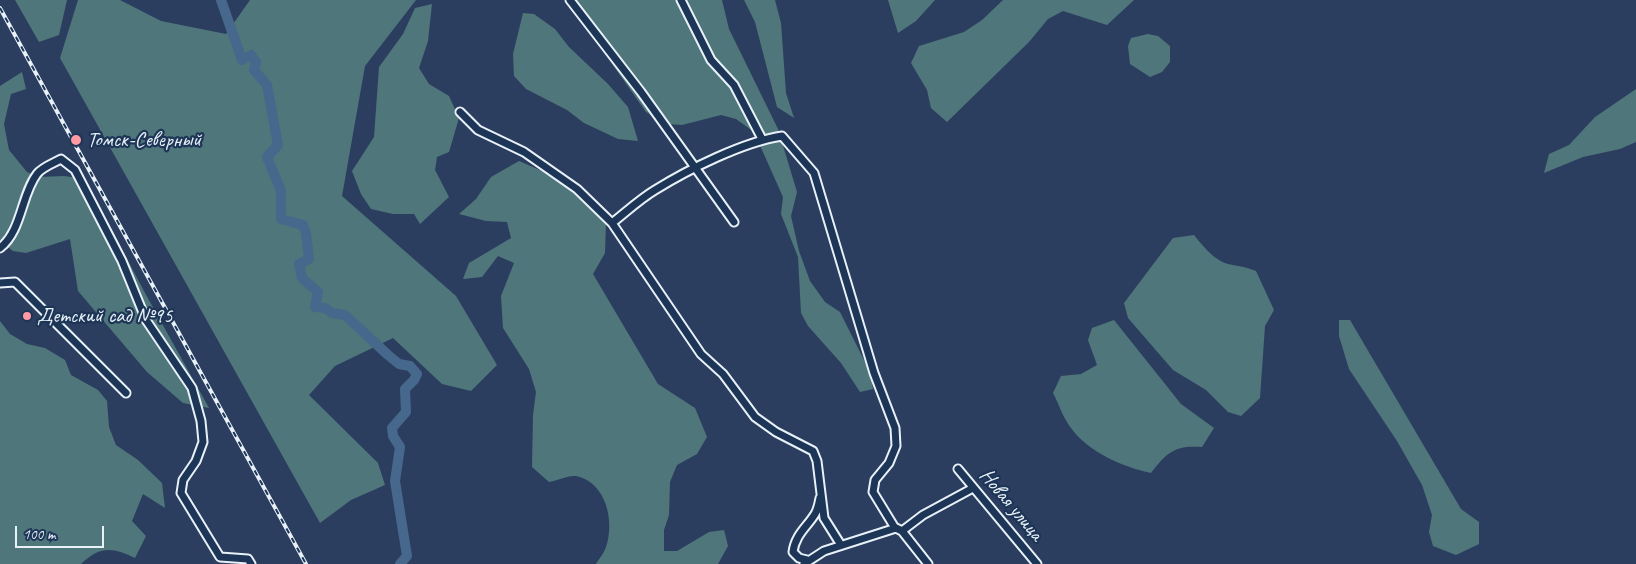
<!DOCTYPE html>
<html>
<head>
<meta charset="utf-8">
<style>
  body { margin:0 }
  #map { position:relative; width:1636px; height:564px; overflow:hidden; background:#2c3e5f; font-family:Caveat,sans-serif }
  canvas { display:block }
  .scale { position:absolute; left:15px; top:526px; width:89px; height:22px; box-sizing:border-box; border:2px solid #e8f1f8; border-top:0; padding-left:6px; font-size:15px; line-height:18px; white-space:nowrap; color:#e8f1f8; -webkit-text-stroke:4px #1d3557; paint-order:stroke }
</style>
</head>
<body>
<div id="map">
<canvas width="1636" height="564"></canvas>
<div class="scale">100 m</div>
</div>
<script>
const g = document.querySelector('canvas').getContext('2d');
g.lineJoin = 'round';
function paint(path, color) { g.fillStyle = color; g.fill(path, 'evenodd'); }
function stroke(path, color, width, dash) { g.strokeStyle = color; g.lineWidth = width; g.lineCap = dash ? 'butt' : 'round'; g.setLineDash(dash || []); g.stroke(path); }
function label(font, color, halo, rows, align = 'center') {
  g.font = font + ' Caveat,sans-serif'; g.lineWidth = 4.5; g.setLineDash([]); g.textBaseline = 'middle'; g.strokeStyle = halo; g.fillStyle = color; for (const [text, x, y, turn = 0] of rows) {
    g.save(); g.translate(x, y); g.rotate((+turn || 0) * Math.PI / 180); g.textAlign = isNaN(turn) ? turn : align; if (halo) g.strokeText(text, 0, 0); g.fillText(text, 0, 0); g.restore();
  }
}
const green = new Path2D(`
  M15 0H67L59 35 39 42Z
  M78 0H120L161 21 226 34 250 0H416L365 66 342 196 456 296 497 365 471 391 442 384 393 338 335 366 309 395 378 463 385 485 351 500 320 523 60 58Z
  M567 0H722L729 29 778 129 797 192 791 216 799 251 810 281 825 302 840 312 870 372 873 389 860 392 841 363 808 326 801 313 798 257 781 214 783 197 754 132 736 119 721 115 682 125 667 124 646 112Z
  M744 0H775L781 23 786 93 794 118 777 107 755 22Z
  M888 0H935L916 21 898 33Z
  M1003 0H1134L1107 25 1063 11 1048 19 1029 42 947 122 931 108 927 90 911 63 919 46 964 32 982 20Z
  M432 4 428 41 419 68 429 84 449 96 459 118 449 152 437 157 435 170 449 197 420 224 414 214H393L371 209 361 194 352 171 374 137 379 67 403 34 415 8Z
  M523 13 534 14 555 29 569 47 608 84 628 107 638 141 618 139 599 130 584 123 567 110 526 89 514 76 513 54Z
  M1148 34 1158 36 1170 46V62L1162 72 1150 77 1130 64 1128 46 1131 38Z
  M22 72 26 89 11 94 4 124 9 150 27 172 39 177 64 176 85 179 145 293 209 408 183 403 147 372 78 291 70 239 26 253 13 251 0 241V86Z
  M1636 89V142L1620 149 1583 157 1544 173 1549 154 1569 145 1595 117Z
  M519 161 549 174 588 195 606 221 605 253 593 274 658 384 695 408 707 437 697 454 677 465 670 482 669 515 664 530V551H677L709 532 724 530 728 546 718 564H596C599 559 604 553 606 547 615 521 606 482 576 476 568 475 556 481 549 482L532 467 533 415 536 392 529 369 503 328 501 296 514 263 498 256 482 277 463 279 469 263 511 238 507 222 486 221 459 214 476 199 491 177Z
  M1194 235C1202 245 1215 261 1228 264 1238 266 1246 267 1256 271L1274 310 1265 326 1260 398 1241 416 1228 412 1206 390 1173 370 1128 318 1124 303 1173 238Z
  M1114 320 1181 404 1214 428 1202 447C1175 445 1167 452 1151 473 1123 467 1088 452 1071 428 1063 418 1059 404 1053 393L1061 376 1081 374 1097 365 1088 340 1092 328Z
  M1339 320H1350L1461 509 1479 522V544L1456 555 1433 546 1429 532 1432 515 1422 485 1397 441 1349 369 1339 336Z
  M0 321 10 334 27 344 45 348 65 360 71 375 98 390 107 401 109 427 116 445 138 460 162 483 165 508 143 494 132 521 146 536 135 558C112 547 100 546 81 564H0Z`);
const river = new Path2D(`
  M221 0 242 60 251 55 256 62 254 70 267 85 278 145 267 157 281 191V219L303 225 306 233 309 259 299 264 302 278 318 292 315 307 325 308 332 313 345 315 388 355 399 364 410 366 417 374 414 380 405 389 406 412 392 428 393 436 400 447 395 481 407 556 400 564`);
const minor = new Path2D(`
  M570 0 641 92 734 222
  M681 0 711 60 734 85 762 139
  M460 112 478 130 524 152 577 189 612 223 701 354 723 374 755 417 776 432 813 451 817 461 824 518 841 545
  M612 223C626 212 640 199 655 190 689 169 743 142 782 136L814 173 874 373 895 428 896 446 889 463 875 480 873 492 895 528
  M0 248C22 231 21 195 37 174 42 167 54 163 61 159L75 170 122 261 146 320 192 388 201 421 203 442 196 461 183 480 181 493 220 557 248 559 251 564
  M0 283 15 282 126 393
  M958 469 1037 564
  M902 531 923 515 973 488
  M807 560 799 558 793 552C795 535 807 527 815 514 818 509 819 503 820 498
  M804 564 824 551 896 528 902 531 928 564`);
const rail = new Path2D(`
  M0 8 306 564`);
const markers = [
  [76,140,6,"#ff9aa2"],
  [27,316,5,"#ff9aa2"]
];
const poiNames = [
  ["Томск-Северный",87,140],
  ["Детский сад №95",37,316]
];
const streetNames = [
  ["Новая улица",1011,505,50]
];
paint(green, '#4f767a');
stroke(river, '#47688d', 10);
stroke(minor, '#e8f1f8', 11);
stroke(minor, '#1d3557', 7);
stroke(rail, '#e8f1f8', 4);
stroke(rail, '#1d3557', 2, [5.5]);
for (const [x, y, r, color] of markers) { const dot = new Path2D(); dot.arc(x, y, r, 0, 2 * Math.PI); g.fillStyle = color; g.fill(dot); stroke(dot, '#1d3557', 2); }
label('21px', '#e8f1f8', '#1d3557', poiNames, 'left');
label('21px', '#e8f1f8', '#1d3557', streetNames);
</script>
</body>
</html>
